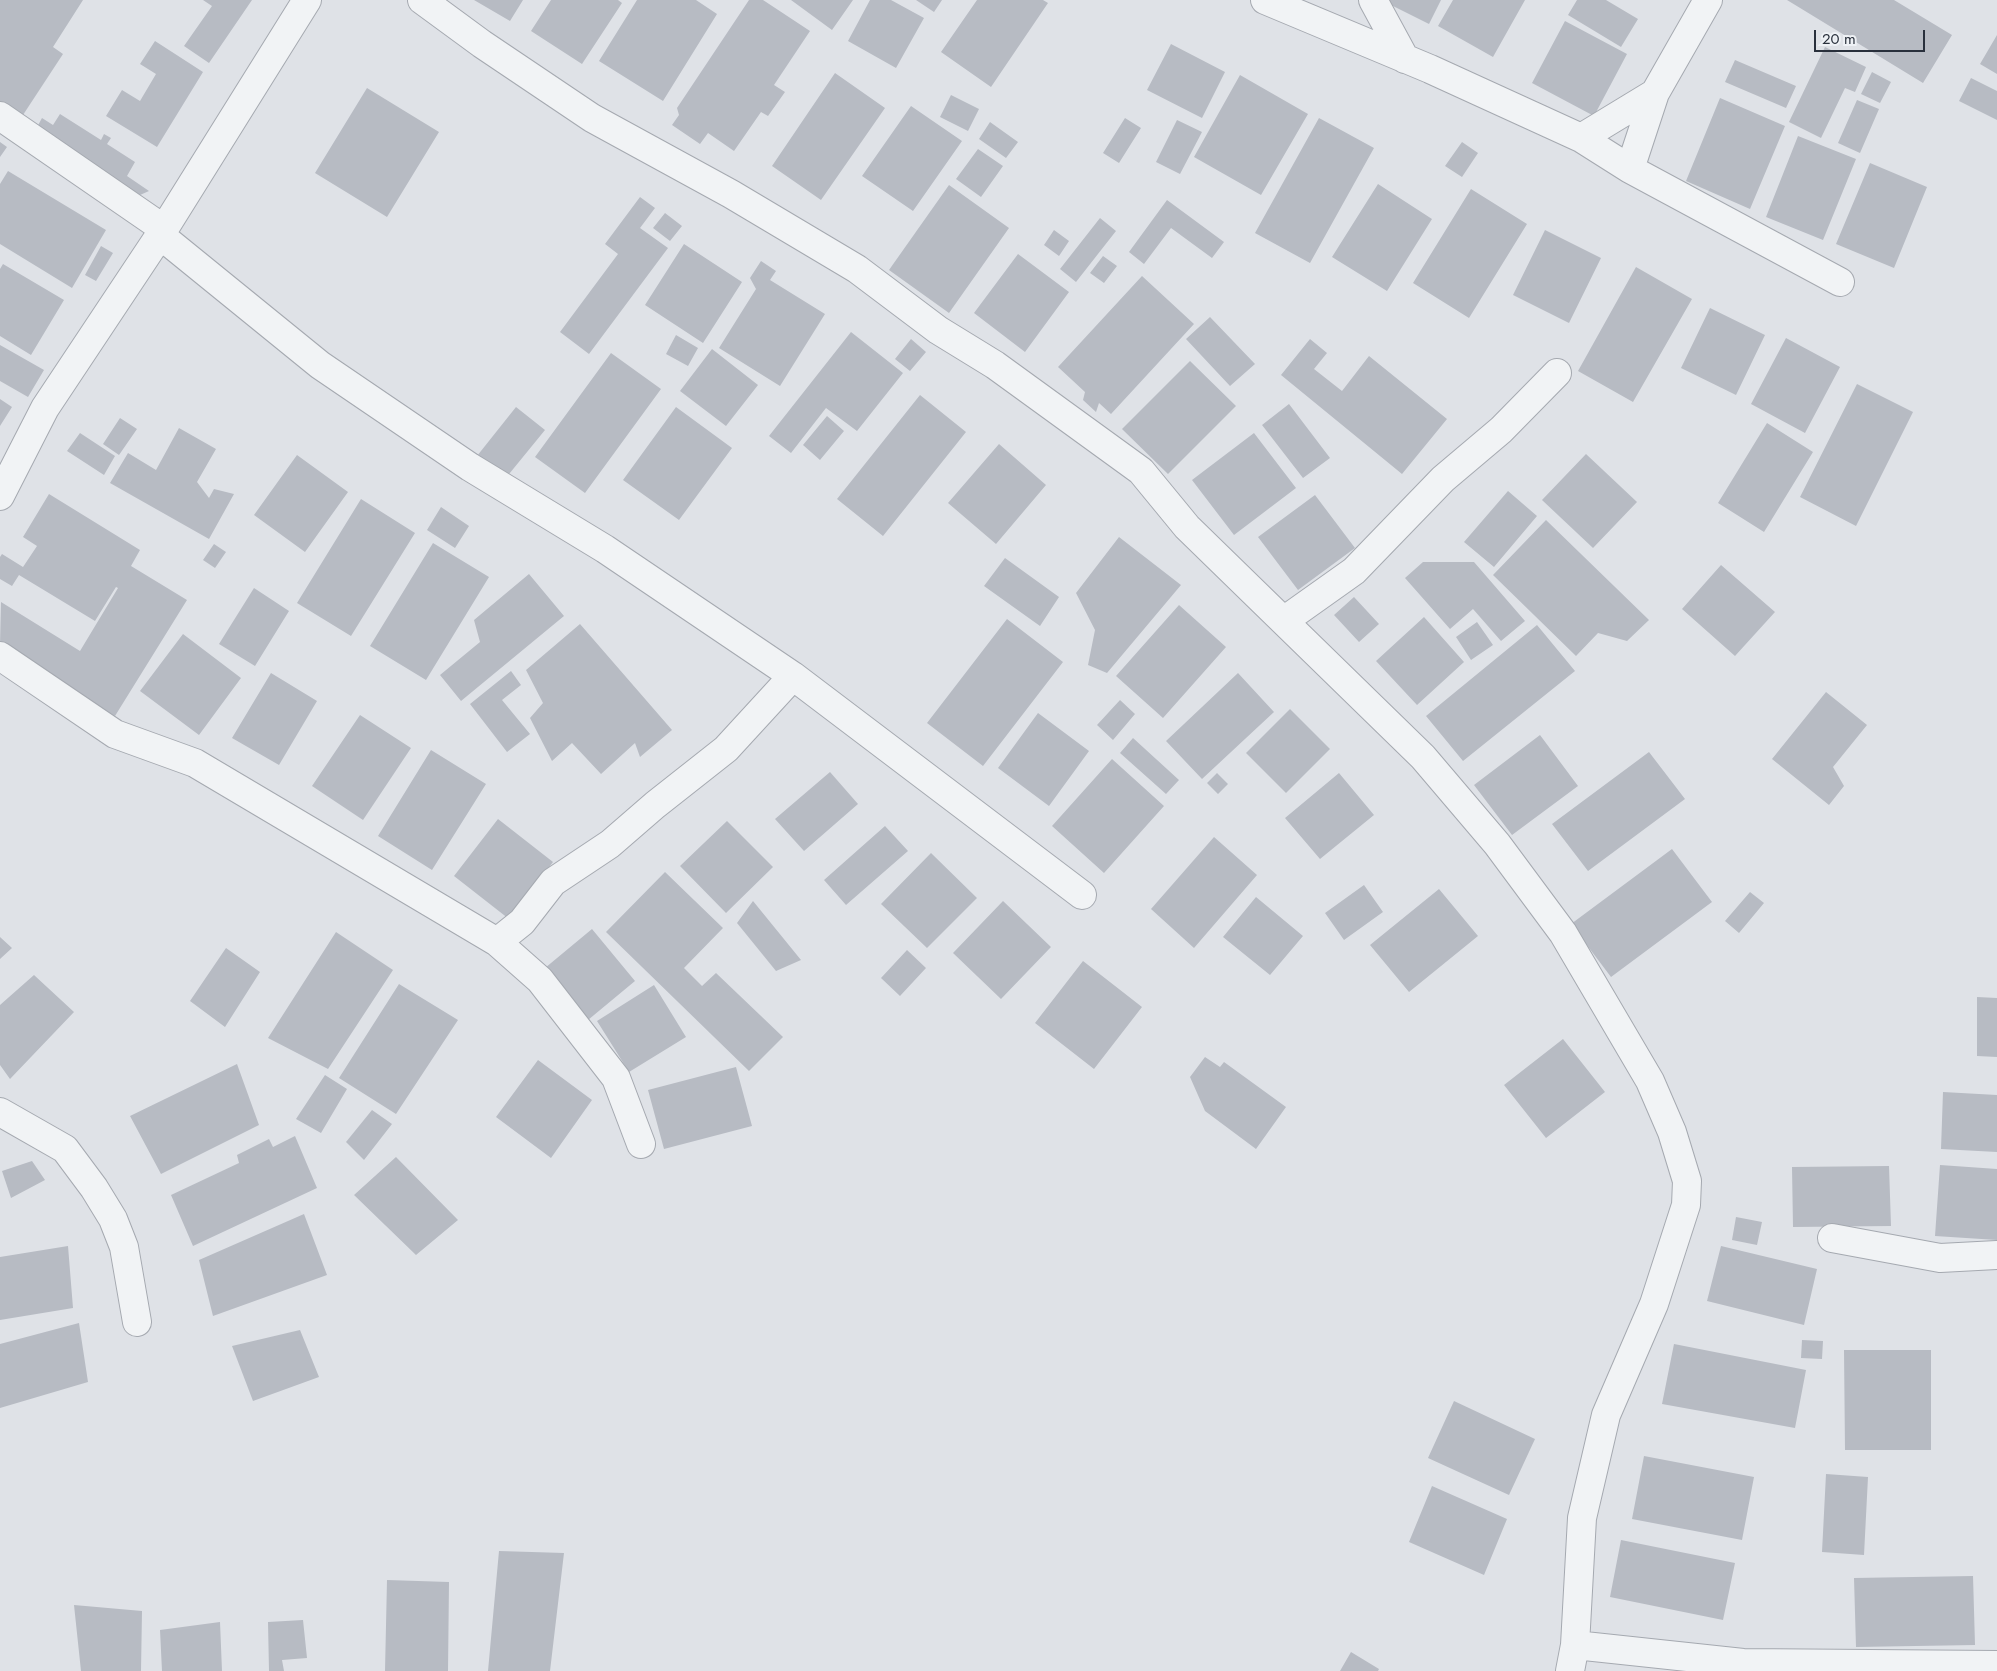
<!DOCTYPE html>
<html>
<head>
<meta charset="utf-8">
<style>
  body { margin:0 }
  #map { position:relative; width:1997px; height:1671px; overflow:hidden; background:#dfe2e7; font-family:Jost,sans-serif }
  canvas { display:block }
  .scale { position:absolute; left:1814px; top:30px; width:111px; height:22px; box-sizing:border-box; border:2px solid #29303c; border-top:0; padding-left:6px; font-size:15px; line-height:18px; white-space:nowrap; color:#29303c; -webkit-text-stroke:4px #eef1f5; paint-order:stroke }
</style>
</head>
<body>
<div id="map">
<canvas width="1997" height="1671"></canvas>
<div class="scale">20 m</div>
</div>
<script>
const g = document.querySelector('canvas').getContext('2d');
g.lineJoin = 'round';
function paint(path, color) { g.fillStyle = color; g.fill(path, 'evenodd'); }
function stroke(path, color, width, dash) { g.strokeStyle = color; g.lineWidth = width; g.lineCap = dash ? 'butt' : 'round'; g.setLineDash(dash || []); g.stroke(path); }
const building = new Path2D(`
  M0 0H83L53 47 63 54 21 118 0 104Z
  M203 0H252L209 63 184 46 212 6Z
  M474 0H523L510 21Z
  M551 0H618L622 3 582 64 531 31Z
  M637 0H696L717 14 663 101 599 61Z
  M749 0H763L810 31 774 85 785 92 768 116 761 112 734 151 708 133 700 144 672 125 679 115 677 108Z
  M791 0H853L832 30Z
  M870 0H891L924 18 896 68 848 41Z
  M916 0H942L934 12Z
  M977 0H1043L1048 3 991 87 941 52Z
  M1381 0H1441L1429 24Z
  M1453 0H1525L1493 57 1438 26Z
  M1577 0H1606L1638 19 1621 47 1568 15Z
  M1787 0H1894L1952 35 1923 83Z
  M1565 21 1627 54 1594 116 1532 83Z
  M1997 35V74L1980 64Z
  M155 41 203 72 157 147 106 116 122 90 140 101 156 74 140 64Z
  M1171 44 1225 72 1202 118 1147 90Z
  M1825 47 1866 67 1855 92 1845 88 1821 138 1789 122Z
  M1735 60 1796 86 1786 108 1725 82Z
  M1872 72 1891 82 1880 103 1861 94Z
  M835 73 885 108 821 200 772 166Z
  M1240 75 1308 114 1261 195 1194 157Z
  M1971 78 1997 91V120L1959 101Z
  M367 88 439 132 387 217 315 173Z
  M951 95 979 109 968 131 940 117Z
  M1720 98 1785 126 1750 209 1686 181Z
  M1857 100 1879 109 1860 153 1838 143Z
  M911 106 962 141 913 211 862 176Z
  M60 114 101 140 104 134 111 138 107 144 135 162 127 176 149 191 140 195 36 129 42 118 53 125Z
  M1125 118 1141 128 1119 163 1103 153Z
  M1319 118 1374 148 1310 263 1255 233Z
  M1177 120 1202 132 1180 174 1156 162Z
  M990 122 1018 142 1006 158 979 139Z
  M1798 136 1856 159 1823 240 1766 217Z
  M0 142 7 147 0 157Z
  M1462 142 1478 153 1462 177 1445 166Z
  M978 149 1003 166 981 197 956 179Z
  M1870 163 1927 187 1894 268 1836 244Z
  M8 171 106 230 72 288 0 244V184Z
  M1378 184 1432 219 1387 291 1332 257Z
  M949 185 1009 228 949 313 889 270Z
  M1471 189 1527 224 1469 318 1413 283Z
  M640 197 655 208 640 228 668 248 589 354 560 332 618 254 605 244Z
  M1167 200 1224 242 1212 258 1171 228 1144 264 1129 252Z
  M665 213 682 226 670 241 653 228Z
  M1100 218 1116 231 1076 282 1060 269Z
  M1054 230 1069 241 1059 256 1044 245Z
  M1545 230 1601 258 1569 323 1513 295Z
  M684 244 742 282 703 343 645 305Z
  M101 246 113 253 96 281 85 275Z
  M1018 254 1069 292 1025 352 974 313Z
  M1103 256 1117 266 1104 283 1090 273Z
  M761 261 776 271 770 280 825 314 780 386 719 348 756 289 750 278Z
  M3 264 64 300 31 355 0 336V269Z
  M1636 267 1692 299 1633 402 1578 371Z
  M1142 276 1194 324 1111 414 1099 403 1096 412 1083 400 1085 392 1058 367Z
  M1710 308 1765 335 1736 395 1681 368Z
  M1210 317 1255 364 1230 386 1186 339Z
  M851 332 903 373 857 431 826 408 791 453 769 436Z
  M676 335 698 348 688 366 666 354Z
  M1786 338 1840 367 1805 433 1751 404Z
  M911 339 926 352 910 371 895 359Z
  M1310 339 1327 353 1314 369 1342 391 1369 356 1447 419 1402 474 1281 375Z
  M0 345 44 370 28 397 0 381Z
  M712 349 758 385 726 426 680 391Z
  M611 353 661 389 585 493 535 457Z
  M1190 361 1236 406 1168 474 1122 429Z
  M1857 384 1913 412 1856 526 1800 497Z
  M920 395 966 432 883 536 837 499Z
  M0 399 12 407 0 426Z
  M1289 404 1330 458 1303 478 1262 425Z
  M516 407 545 430 505 479 477 456Z
  M676 407 732 448 679 520 623 480Z
  M827 416 844 431 820 460 803 445Z
  M120 418 137 429 119 455 103 444Z
  M1767 423 1813 452 1764 532 1718 503Z
  M179 428 216 449 197 482 209 498 214 489 234 494 209 539 110 483 128 453 156 470Z
  M80 433 115 456 104 475 67 451Z
  M1254 433 1296 488 1234 535 1192 480Z
  M999 444 1046 485 996 544 948 503Z
  M1586 454 1637 502 1593 548 1542 500Z
  M297 455 348 492 305 552 254 515Z
  M1508 491 1537 516 1494 567 1464 542Z
  M49 494 140 550 131 566 187 600 115 716 0 645 1 602 80 651 118 588 116 587 95 621 19 575 12 586 0 579V557L2 554 23 567 37 546 23 537Z
  M1315 495 1355 548 1298 590 1258 537Z
  M361 499 415 533 351 636 297 603Z
  M441 507 469 526 455 548 427 530Z
  M1546 520 1649 620 1627 641 1598 633 1576 656 1493 575Z
  M1119 537 1181 585 1107 673 1088 665 1095 630 1076 593Z
  M433 543 489 577 426 680 370 646Z
  M214 544 226 552 215 568 203 560Z
  M1005 558 1059 597 1040 626 984 586Z
  M1423 562H1474L1525 621 1501 641 1473 609 1450 629 1405 578Z
  M1721 565 1775 612 1735 656 1682 609Z
  M529 574 564 616 461 701 440 675 480 642 474 620Z
  M254 588 289 611 255 666 219 644Z
  M1354 597 1379 624 1359 642 1334 615Z
  M1179 605 1226 647 1163 718 1116 676Z
  M1424 617 1464 662 1417 705 1376 661Z
  M1007 619 1063 662 983 766 927 723Z
  M1477 622 1493 645 1471 660 1456 637Z
  M580 624 672 730 640 757 635 743 601 774 572 743 552 761 530 718 543 703 526 670Z
  M1537 625 1575 671 1463 761 1426 716Z
  M183 634 241 678 199 735 140 691Z
  M511 671 521 685 502 700 530 734 507 752 470 704Z
  M271 673 317 701 279 765 232 738Z
  M1238 673 1274 712 1202 779 1166 741Z
  M1826 692 1867 725 1833 767 1844 786 1829 805 1772 759Z
  M1120 700 1135 714 1113 740 1097 725Z
  M1290 709 1330 749 1286 793 1246 753Z
  M1038 713 1089 751 1049 806 998 768Z
  M360 715 411 748 363 820 312 786Z
  M1540 735 1578 786 1512 835 1474 785Z
  M1133 738 1179 780 1166 794 1120 753Z
  M431 750 486 784 432 870 378 836Z
  M1649 752 1685 799 1588 871 1552 824Z
  M1112 759 1164 806 1104 873 1052 826Z
  M830 772 858 804 804 851 775 819Z
  M1217 773 1228 784 1218 794 1207 783Z
  M1339 773 1374 815 1320 859 1285 818Z
  M498 819 553 862 509 919 454 876Z
  M727 821 773 867 726 913 680 866Z
  M885 826 908 851 846 905 824 880Z
  M1214 837 1257 875 1194 948 1151 909Z
  M1672 849 1712 902 1611 977 1571 924Z
  M931 853 977 898 927 948 881 904Z
  M665 872 723 928 684 968 702 986 716 973 783 1037 749 1071 606 932Z
  M1364 885 1383 912 1344 940 1325 913Z
  M1439 889 1478 936 1409 992 1370 945Z
  M1750 892 1764 903 1739 933 1725 921Z
  M1256 897 1303 936 1270 975 1223 937Z
  M753 901 801 960 776 971 737 923Z
  M1003 901 1051 947 1001 999 953 953Z
  M592 929 635 981 588 1020 545 968Z
  M336 932 393 970 328 1069 268 1038Z
  M0 937 12 948 0 959Z
  M226 948 260 972 225 1027 190 1001Z
  M907 950 926 968 900 996 881 978Z
  M1083 961 1142 1007 1094 1069 1035 1023Z
  M34 975 74 1012 10 1079 0 1065V1005Z
  M399 984 458 1020 396 1114 339 1078Z
  M654 985 686 1037 629 1072 597 1021Z
  M1977 997 1997 998V1057L1977 1056Z
  M1563 1039 1605 1092 1546 1138 1504 1085Z
  M1205 1057 1220 1067 1224 1062 1286 1107 1256 1149 1205 1111 1190 1077Z
  M538 1060 592 1100 551 1158 496 1117Z
  M237 1064 259 1125 161 1174 130 1116Z
  M736 1067 752 1126 664 1149 648 1090Z
  M325 1075 347 1089 321 1133 296 1119Z
  M1943 1092 1997 1095V1152L1941 1149Z
  M372 1110 392 1124 364 1160 346 1142Z
  M295 1136 317 1188 193 1246 171 1195 239 1163 237 1155 269 1139 273 1147Z
  M396 1157 458 1220 416 1255 354 1195Z
  M32 1161 45 1180 11 1198 2 1171Z
  M1940 1165 1997 1169V1240L1935 1236Z
  M1889 1166 1891 1226 1793 1227 1792 1167Z
  M304 1214 327 1275 213 1316 199 1260Z
  M1736 1217 1762 1222 1757 1245 1732 1240Z
  M68 1246 73 1308 0 1320V1257Z
  M1721 1246 1817 1269 1804 1325 1707 1301Z
  M79 1323 88 1382 0 1408V1344Z
  M300 1330 319 1377 253 1401 232 1346Z
  M1802 1340 1823 1341 1822 1359 1801 1358Z
  M1674 1344 1806 1370 1795 1428 1662 1404Z
  M1844 1350H1931V1450H1845Z
  M1454 1401 1535 1439 1509 1495 1428 1458Z
  M1644 1456 1754 1477 1742 1540 1632 1519Z
  M1826 1474 1868 1477 1864 1555 1822 1552Z
  M1432 1486 1507 1519 1484 1575 1409 1542Z
  M1621 1540 1735 1563 1723 1620 1610 1597Z
  M499 1551 564 1553 550 1671H488Z
  M1973 1576 1975 1645 1856 1647 1854 1578Z
  M387 1580 449 1582 448 1671H385Z
  M74 1605 142 1611 141 1671H81Z
  M303 1620 307 1658 282 1660 284 1671H269L268 1622Z
  M220 1622 222 1671H162L160 1630Z
  M1351 1652 1379 1669 1378 1671H1340Z`);
const minor = new Path2D(`
  M422 0 482 44 592 118 731 194 857 269 938 330 995 365 1141 471 1187 527 1423 757 1497 844 1563 933 1650 1081 1672 1132 1687 1181 1686 1205 1654 1304 1606 1415 1582 1518 1575 1645 1570 1671
  M1265 0 1430 69 1581 138 1630 169 1840 282
  M1373 0 1405 59
  M0 116 164 229
  M1581 138 1655 93
  M1630 169 1655 93 1708 0
  M160 235 320 365 470 467 605 549 793 676 1082 895
  M0 496 45 408 164 229 307 0
  M1285 620 1354 571 1443 479 1501 430 1557 373
  M0 656 115 734 195 763 497 942 540 980 616 1078 641 1144
  M497 942 522 922 553 882 610 844 655 805 726 749 793 676
  M0 1112 65 1149 94 1188 113 1219 124 1247 137 1322
  M1832 1238 1940 1258 1997 1255
  M1575 1645 1743 1663 1997 1665`);
paint(building, '#b7bbc3');
stroke(minor, '#a5a9b0', 30);
stroke(minor, '#f1f3f5', 28);
</script>
</body>
</html>
